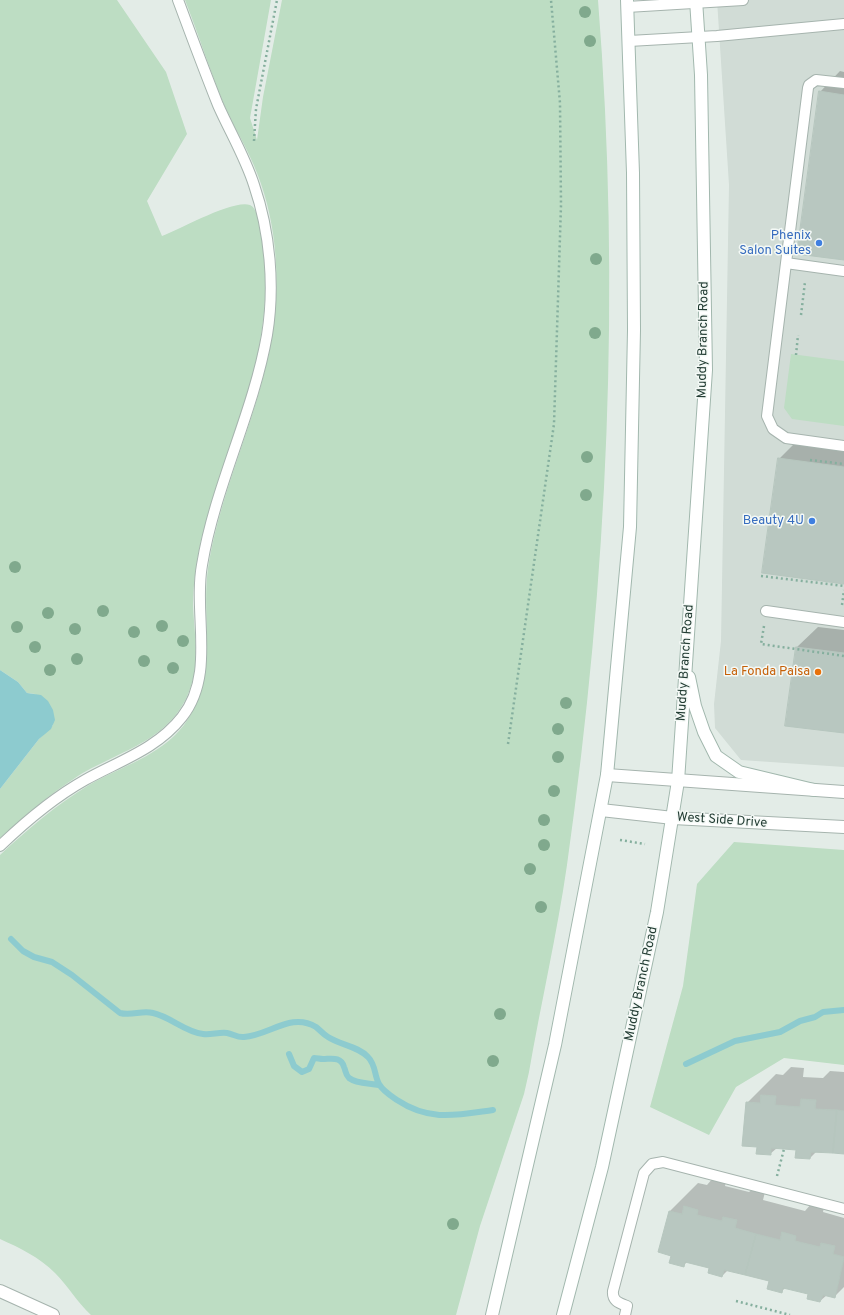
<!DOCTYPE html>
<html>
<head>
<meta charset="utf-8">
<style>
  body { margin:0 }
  canvas { display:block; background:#e3ece7 }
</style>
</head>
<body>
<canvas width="844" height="1315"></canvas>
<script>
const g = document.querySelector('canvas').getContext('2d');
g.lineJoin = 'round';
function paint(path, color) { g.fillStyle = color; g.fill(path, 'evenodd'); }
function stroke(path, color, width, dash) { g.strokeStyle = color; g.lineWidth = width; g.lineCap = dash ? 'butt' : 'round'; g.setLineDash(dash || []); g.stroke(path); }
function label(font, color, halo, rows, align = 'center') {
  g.font = font + ' Overpass,sans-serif'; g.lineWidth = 3; g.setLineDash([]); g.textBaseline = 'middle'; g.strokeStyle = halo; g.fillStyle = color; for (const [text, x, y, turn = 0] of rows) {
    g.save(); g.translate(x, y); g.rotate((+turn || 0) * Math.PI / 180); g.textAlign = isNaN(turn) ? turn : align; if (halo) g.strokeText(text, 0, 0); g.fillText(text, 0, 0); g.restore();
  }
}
const built = new Path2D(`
  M717 0H844V767L741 760 715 728 714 704 721 641 729 185Z`);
const green = new Path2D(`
  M0 0H117L166 72 187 134 147 201 162 236C179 230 233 199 250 205 257 208 258 220 260 226 263 238 264 250 265 262 271 356 230 448 202 536 197 559 193 582 193 605 194 629 198 651 194 675 180 739 126 747 78 776 50 794 25 815 0 838V789L39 739 53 725 35 694 27 693 18 682 0 670Z
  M185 0H271L250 118 257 140 263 97 282 0H598C621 290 608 577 567 865 557 934 541 1003 529 1072L524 1094 480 1226 456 1315H91C77 1302 68 1286 55 1273 39 1257 20 1248 0 1239V855C28 829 56 805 89 785 122 766 160 756 184 725 222 674 199 619 209 562 222 487 257 418 271 343 281 287 278 226 257 173 248 149 233 126 223 102 209 68 198 33 185 0Z
  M791 354 844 361V426L792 419 784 408Z
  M734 842 844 850V1065L784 1058 736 1087 709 1135 650 1107 683 986 697 884Z`);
const water = new Path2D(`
  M0 670 18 682 27 693 41 695 48 701 53 710 55 720 51 729 39 739 0 789Z`);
const shadow = new Path2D(`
  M840 71 844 72V259L820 92Z
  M800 438 844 444V583L779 459Z
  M818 627 844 630V732L797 647Z
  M791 1067 804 1068 803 1077 823 1078 830 1071 844 1072V1153L817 1151 810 1158 797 1149 777 1148 770 1154 758 1146 747 1103 776 1074 783 1075Z
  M713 1178 726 1182 725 1186 749 1192 753 1189 765 1192 763 1200 805 1211 811 1204 824 1207 823 1212 844 1218V1287L834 1297 827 1295 820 1301 809 1294 786 1287 781 1292 770 1281 728 1270 722 1276 710 1268 687 1262 683 1266 672 1255 670 1211 698 1183 707 1185Z`);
const stream = new Path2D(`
  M11 939 23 951 34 957 52 962 72 975 120 1013C132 1016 142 1010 153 1013 171 1017 185 1032 203 1034 211 1035 219 1032 227 1033 233 1034 238 1038 244 1037 270 1035 291 1012 316 1027 320 1030 323 1034 328 1037 340 1045 358 1046 368 1057 376 1065 374 1075 379 1084 383 1091 391 1096 397 1100 430 1122 457 1115 493 1110
  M289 1054 294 1066 302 1072 309 1069 314 1058C317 1058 320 1059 323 1059 331 1059 341 1056 344 1067 346 1071 345 1074 349 1078 357 1084 369 1083 379 1085
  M686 1064 735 1041 780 1032 800 1021 815 1017 823 1012 844 1010`);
const building = new Path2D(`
  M819 91 844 95V260L797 254Z
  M778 458 844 467V584L762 573Z
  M796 647 844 653V733L785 726Z
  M761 1095 776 1096 775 1105 800 1107 801 1099 816 1100 815 1109 837 1110 833 1153 811 1152 810 1159 795 1158 796 1150 771 1148V1155L756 1154 757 1147 742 1146 746 1102 760 1103Z
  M837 1110 844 1111V1154L833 1153Z
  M684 1206 698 1210 697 1215 722 1221 723 1217 737 1220 735 1228 756 1234 745 1275 724 1270 722 1277 708 1273 709 1268 685 1262 684 1267 669 1263 671 1256 658 1252 669 1211 682 1214Z
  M782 1232 796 1236 795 1241 820 1247 821 1243 835 1246 833 1254 844 1257 835 1298 823 1295 820 1302 807 1299 808 1294 783 1288 782 1293 767 1289 769 1281 745 1275 756 1234 780 1240Z`);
const path = new Path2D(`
  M254 141 256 109 277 0
  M801 315 805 282
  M796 355 798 335
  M810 460 844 464
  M761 576 844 586
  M842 605 844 590
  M764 626 761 644 844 656
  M508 744 554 424 561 205 560 103 551 0
  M620 840 645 844
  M777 1176 784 1149
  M736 1301 790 1315`);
const service = new Path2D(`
  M627 7 743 0
  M629 41 717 36 844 24
  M786 263 808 88 809 85 816 80 844 83
  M844 271 786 263 767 416 773 429 786 438 844 446
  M766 611 844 622
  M0 846C26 821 53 798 85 780 119 761 157 749 182 717 216 674 193 614 202 565 215 486 253 414 267 335 275 286 270 232 254 185 245 157 230 132 218 105 204 70 191 35 178 0
  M625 1315 627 1306C619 1303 612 1301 613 1291L644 1173 652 1164 663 1162 844 1209`);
const minor = new Path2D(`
  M607 775 844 792
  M601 810 673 818 844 827
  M0 1291 53 1315`);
const secondary = new Path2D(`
  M689 677 695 706 704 732 716 756 739 772 814 790
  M492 1315 555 1045 607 775 630 527 634 330 633 173 627 0
  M563 1315 602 1167 657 912 678 781 706 370 701 75 696 0`);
const trees = [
  [585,12],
  [590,41],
  [596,259],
  [595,333],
  [587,457],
  [586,495],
  [15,567],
  [103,611],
  [48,613],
  [162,626],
  [17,627],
  [75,629],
  [134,632],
  [183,641],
  [35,647],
  [77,659],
  [144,661],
  [173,668],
  [50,670],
  [566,703],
  [558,729],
  [558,757],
  [554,791],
  [544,820],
  [544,845],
  [530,869],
  [541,907],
  [500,1014],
  [493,1061],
  [453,1224]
];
const markers = [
  [819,243,4,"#3f7fe0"],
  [812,521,4,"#3f7fe0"],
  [818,672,4,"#e8710a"]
];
const shopNames = [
  ["Phenix",811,236],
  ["Salon Suites",811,251],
  ["Beauty 4U",804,521]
];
const streetNames = [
  ["Muddy Branch Road",704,340,-89],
  ["Muddy Branch Road",686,663,-86],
  ["West Side Drive",722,821,4],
  ["Muddy Branch Road",642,984,-78]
];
const foodNames = [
  ["La Fonda Paisa",810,672]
];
paint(built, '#d1dcd6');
paint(green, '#bdddc3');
paint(water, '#8dcbcf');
paint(shadow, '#0003');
stroke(stream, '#8dcbcf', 6);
paint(building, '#b8c7c0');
stroke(building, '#b6c6be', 1);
stroke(service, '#a6b4ae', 12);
stroke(minor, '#a6b4ae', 14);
stroke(secondary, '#a2b8ae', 14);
stroke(path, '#85af9e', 2.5, [2, 3]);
stroke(service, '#fff', 10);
stroke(minor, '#fff', 12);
stroke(secondary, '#fff', 12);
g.fillStyle = '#80a98d';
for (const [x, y] of trees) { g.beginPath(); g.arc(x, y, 6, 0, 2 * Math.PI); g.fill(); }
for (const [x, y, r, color] of markers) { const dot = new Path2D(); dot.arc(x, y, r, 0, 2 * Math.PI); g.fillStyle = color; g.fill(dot); stroke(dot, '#f4f9f6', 1.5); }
label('13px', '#366cbe', '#f4f9f6', shopNames, 'right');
label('13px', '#233d34', '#f4f9f6', streetNames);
label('13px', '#c56008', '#f4f9f6', foodNames, 'right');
</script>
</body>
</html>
